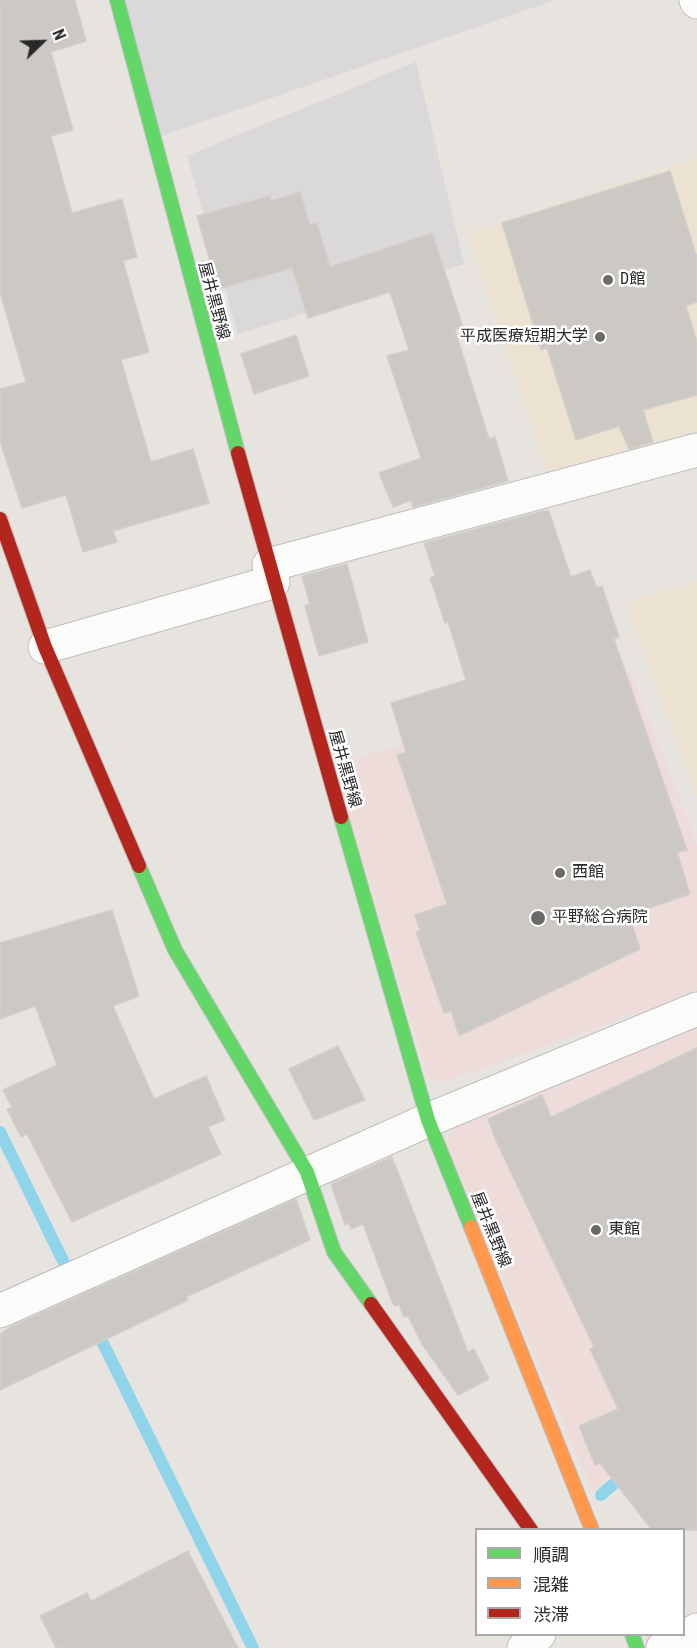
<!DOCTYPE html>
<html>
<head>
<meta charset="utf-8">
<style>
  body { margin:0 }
  #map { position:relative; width:697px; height:1648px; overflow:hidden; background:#e7e3de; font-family:"Roboto Condensed","Noto Sans JP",sans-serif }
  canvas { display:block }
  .legend { position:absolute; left:475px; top:1528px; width:210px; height:108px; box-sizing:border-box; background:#fff; border:2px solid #a9a9a9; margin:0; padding:8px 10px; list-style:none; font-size:18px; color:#292929 }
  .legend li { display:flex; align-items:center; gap:12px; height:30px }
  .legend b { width:30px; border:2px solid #a9a9a9 }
  .north { position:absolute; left:12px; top:12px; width:60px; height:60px; -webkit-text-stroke:4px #fff; paint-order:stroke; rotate:67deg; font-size:16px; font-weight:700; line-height:24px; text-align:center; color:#292929 }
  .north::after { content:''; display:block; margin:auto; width:21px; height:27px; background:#292929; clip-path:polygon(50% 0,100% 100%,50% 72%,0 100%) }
</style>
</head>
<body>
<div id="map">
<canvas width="697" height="1648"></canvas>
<ul class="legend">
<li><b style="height:8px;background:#63d668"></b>順調</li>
<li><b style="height:8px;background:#ff974d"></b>混雑</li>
<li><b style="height:8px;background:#b3261e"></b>渋滞</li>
</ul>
<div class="north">N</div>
</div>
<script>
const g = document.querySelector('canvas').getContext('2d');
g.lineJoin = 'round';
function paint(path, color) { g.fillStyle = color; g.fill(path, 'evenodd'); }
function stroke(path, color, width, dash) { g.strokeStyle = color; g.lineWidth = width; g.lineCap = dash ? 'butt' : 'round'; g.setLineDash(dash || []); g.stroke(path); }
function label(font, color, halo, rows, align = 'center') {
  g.font = font + ' "Roboto Condensed","Noto Sans JP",sans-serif'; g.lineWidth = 5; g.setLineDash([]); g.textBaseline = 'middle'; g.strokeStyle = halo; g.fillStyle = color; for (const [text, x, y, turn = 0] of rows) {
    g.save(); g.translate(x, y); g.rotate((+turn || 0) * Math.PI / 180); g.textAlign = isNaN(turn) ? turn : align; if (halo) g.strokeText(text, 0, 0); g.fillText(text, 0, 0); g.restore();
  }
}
const industrial = new Path2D(`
  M124 0H555L161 136Z
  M416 62 464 264 238 334 187 156Z`);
const education = new Path2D(`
  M697 158V441L550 478 467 233Z
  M697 580V797L626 603Z`);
const medical = new Path2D(`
  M630 671 697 845V992L444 1082 429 1080 334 766Z
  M697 1019V1403L593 1492 446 1145 455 1121Z`);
const stream = new Path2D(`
  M0 1132 72 1279
  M95 1327 253 1648
  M601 1495 626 1473`);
const building = new Path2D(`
  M0 0H75L86 41 51 52 73 130 51 136 72 213 122 199 137 257 123 261 149 352 121 360 151 462 193 449 209 503 113 531 117 542 83 552 66 495 22 508 0 441V389L26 382 0 292Z
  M670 171 697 258V302L686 306 697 342V395L643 410 653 442 629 449 619 426 576 440 547 348 541 350 502 223Z
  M300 192 310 225 317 223 330 267 432 233 463 327 455 330 489 439 495 437 508 481 413 507 411 500 393 507 379 473 421 458 387 356 409 350 390 292 308 318 292 268 218 289 197 216 270 196 271 201Z
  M296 335 309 376 254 394 241 354Z
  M543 511H549L571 577 590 570 596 587 602 586 619 637 614 639 687 850 677 852 690 894 629 915 640 949 459 1036 451 1011 444 1013 416 932 420 931 415 915 447 904 397 755 406 752 391 703 466 680 448 622 445 623 430 578 435 576 424 543Z
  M347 564 368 642 319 656 305 606 310 604 302 576Z
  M112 910 139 996 113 1006 154 1099 206 1076 225 1120 208 1127 221 1154 72 1222 27 1134 21 1137 7 1109 12 1107 3 1090 57 1065 35 1006 0 1019V943Z
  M338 1046 365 1100 314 1120 289 1069Z
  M697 1048V1530H652L600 1463 595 1465 579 1426 618 1409 590 1349 594 1347 497 1143 488 1119 542 1095 551 1117Z
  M392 1157 468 1352 474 1349 489 1379 458 1395 422 1344 408 1316 404 1317 399 1305 395 1306 392 1302 363 1224 351 1229 349 1223 345 1225 331 1184Z
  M296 1199 310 1240 186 1297 188 1300 0 1390V1334L12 1326Z
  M188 1551 238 1648H56L40 1616 87 1593 91 1601Z`);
const street = new Path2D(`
  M696 0 697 2
  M269 565 697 450
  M45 647 273 582
  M0 1311 428 1120 697 1009
  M524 1648 539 1634
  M663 1648 697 1630`);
const fast = new Path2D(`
  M117 0 238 453
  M341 817 428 1120 471 1227
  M139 866 175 950 307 1172 334 1252 371 1304
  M632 1634 637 1648`);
const slow = new Path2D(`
  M471 1227 592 1530`);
const jam = new Path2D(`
  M238 453 341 817
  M0 519 45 647 139 866
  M371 1304 531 1530`);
const markers = [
  [608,280,6,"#6c6a68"],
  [600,337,6,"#6c6a68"],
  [560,873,6,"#6c6a68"],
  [538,918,8,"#6c6a68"],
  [596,1230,6,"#6c6a68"]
];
const poiNames = [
  ["D館",620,280],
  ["平成医療短期大学",588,337,"right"],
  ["西館",572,873],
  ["平野総合病院",552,918],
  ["東館",608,1230]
];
const streetNames = [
  ["屋井黒野線",213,301,75],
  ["屋井黒野線",344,769,74],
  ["屋井黒野線",490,1230,68]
];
paint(industrial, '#dbd8da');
paint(education, '#ebe2d2');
paint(medical, '#eedcdb');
stroke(stream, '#90d4eb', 12);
paint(building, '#ccc9c5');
stroke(building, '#d2cfca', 1.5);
stroke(street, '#c0bfc0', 35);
stroke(fast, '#c0bfc0', 16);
stroke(slow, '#c0bfc0', 16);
stroke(jam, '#c0bfc0', 16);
stroke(street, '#fbfbfa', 33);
stroke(fast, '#63d668', 14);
stroke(slow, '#ff974d', 14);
stroke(jam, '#b3261e', 14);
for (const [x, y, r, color] of markers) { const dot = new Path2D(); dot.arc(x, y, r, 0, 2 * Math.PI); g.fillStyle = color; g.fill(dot); stroke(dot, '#fff', 2); }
label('16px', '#292929', '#fff', poiNames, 'left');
label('16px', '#292929', '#fff', streetNames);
</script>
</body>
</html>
